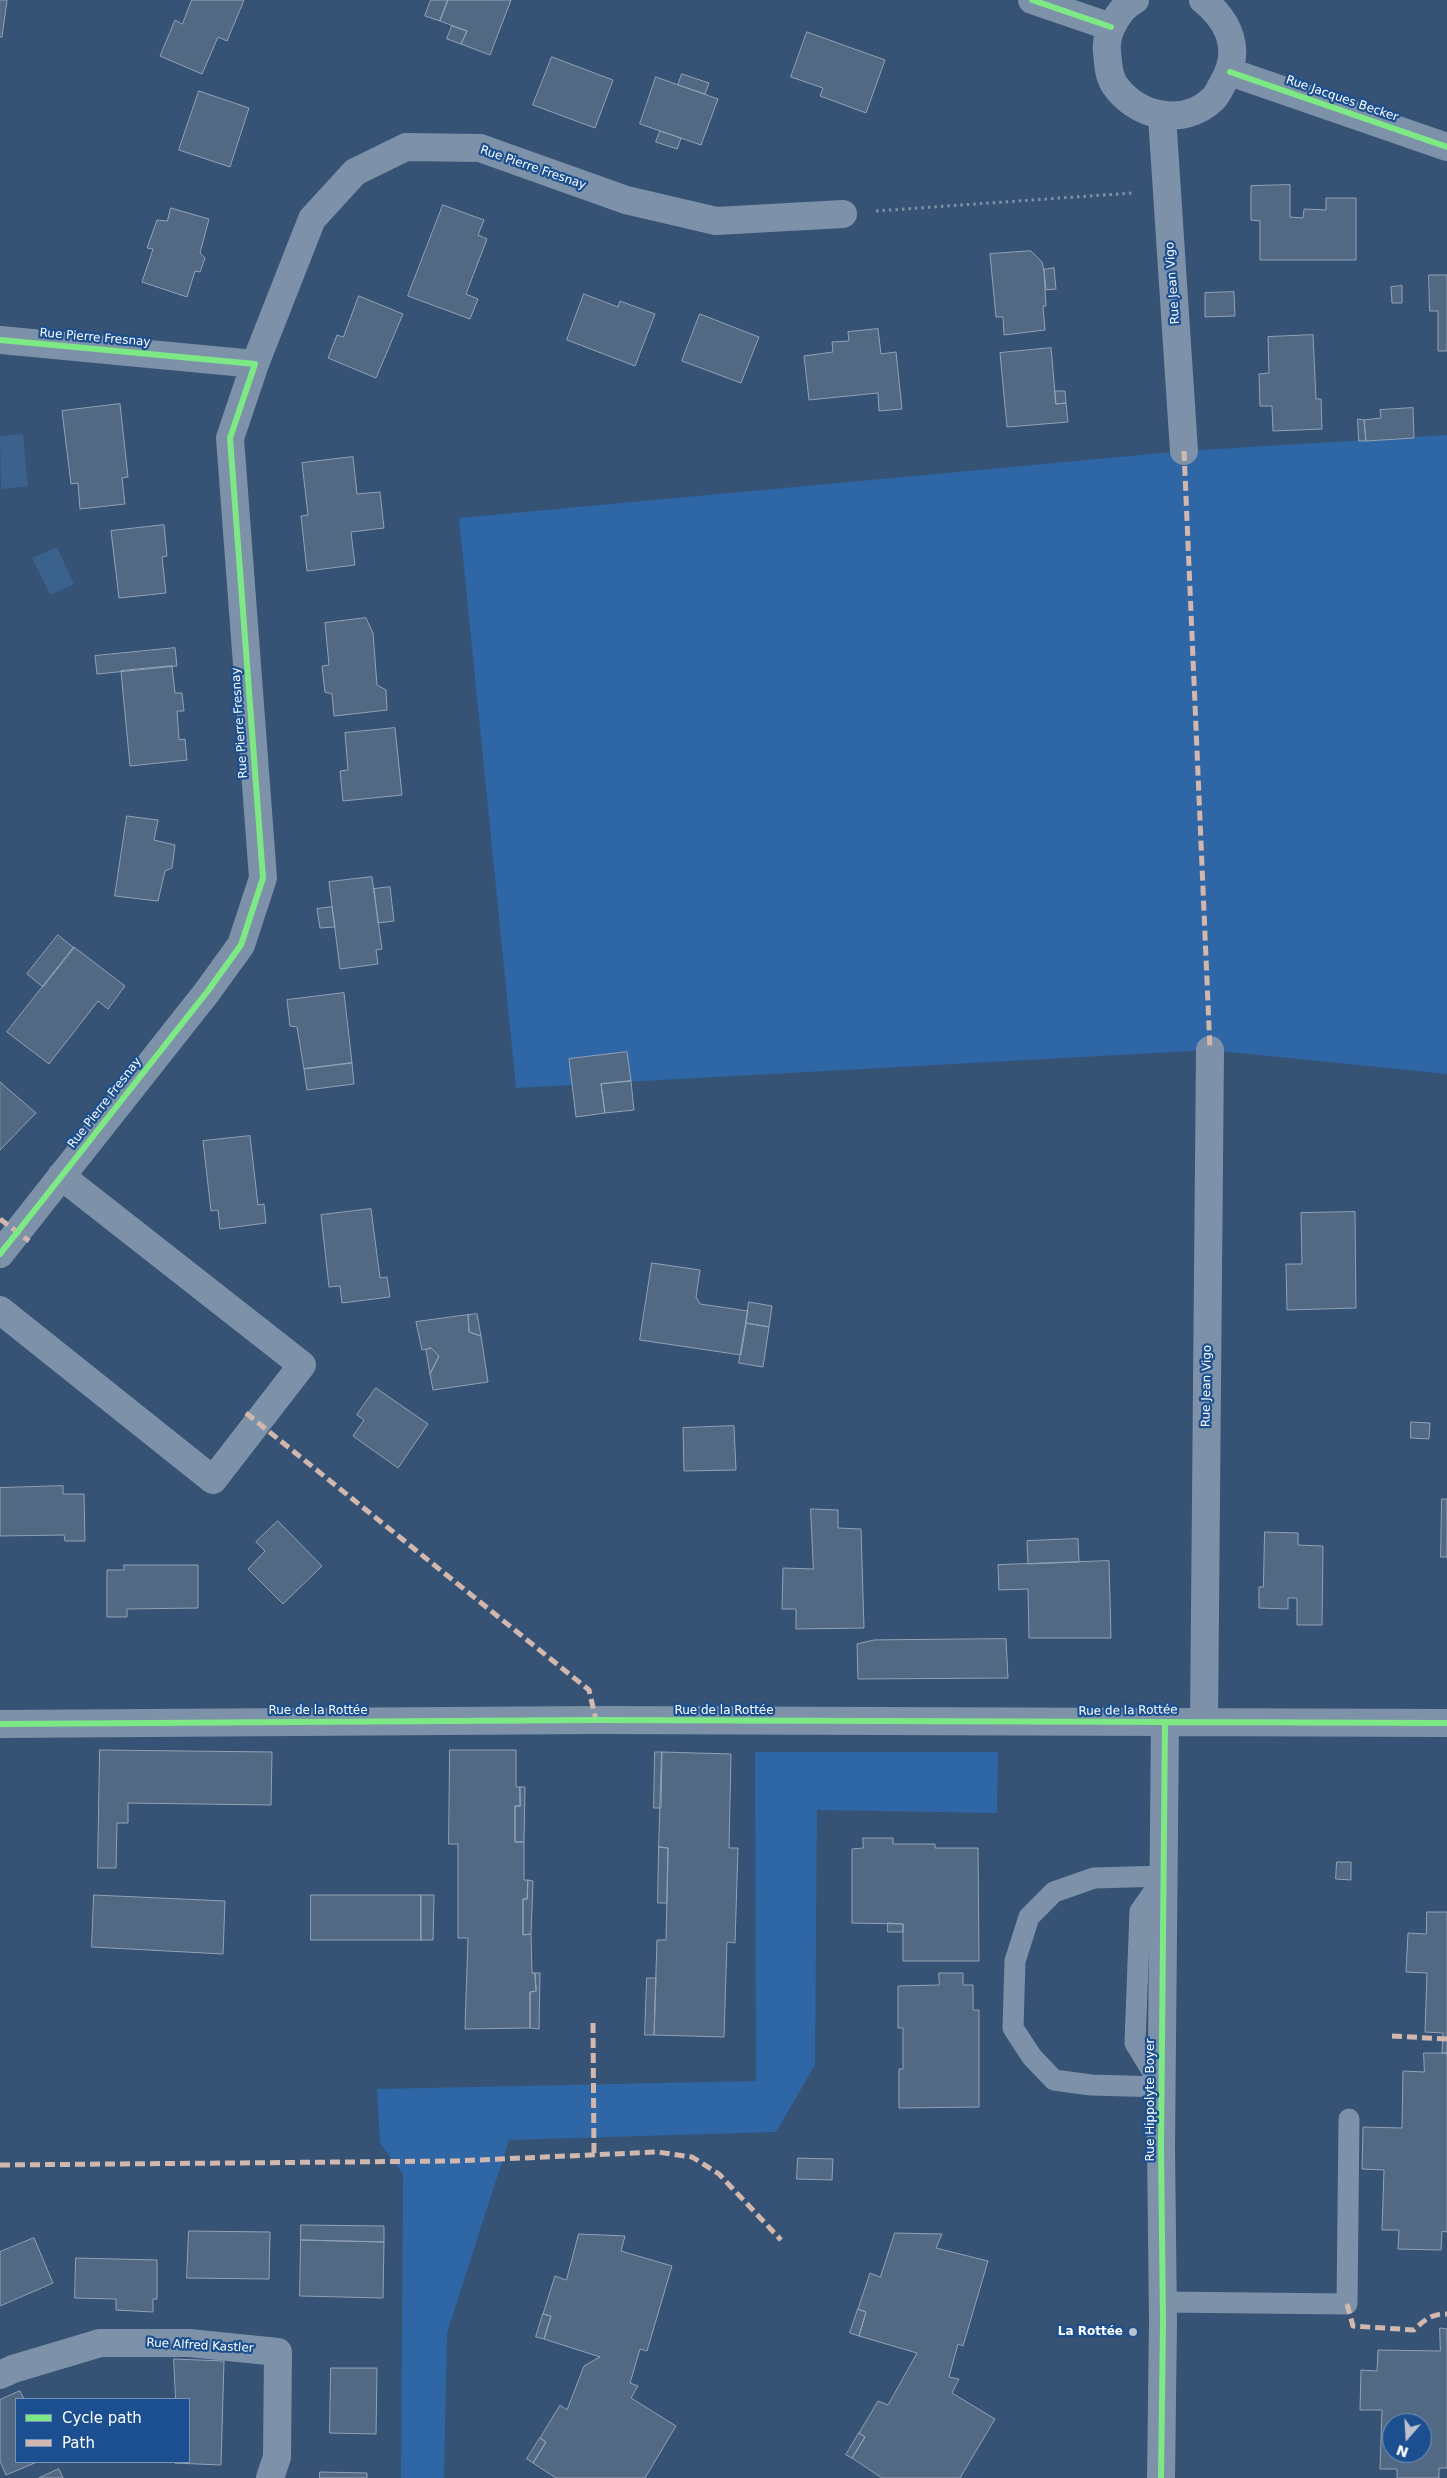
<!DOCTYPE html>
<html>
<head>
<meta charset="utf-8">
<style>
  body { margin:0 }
  #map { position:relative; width:1447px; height:2478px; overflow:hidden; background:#365274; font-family:"DejaVu Sans",sans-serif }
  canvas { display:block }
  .legend { position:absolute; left:15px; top:2398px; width:175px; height:65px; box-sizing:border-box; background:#1b4f8f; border:1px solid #7695bc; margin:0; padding:6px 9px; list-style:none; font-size:15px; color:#fff }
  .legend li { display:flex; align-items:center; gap:10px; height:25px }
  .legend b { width:25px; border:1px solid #7695bc }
  .north { position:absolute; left:1382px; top:2413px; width:50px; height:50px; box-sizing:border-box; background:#1b4f8f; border:1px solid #7695bc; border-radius:50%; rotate:199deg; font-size:14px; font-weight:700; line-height:20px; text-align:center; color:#fff }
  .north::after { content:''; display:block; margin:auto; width:18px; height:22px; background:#b9c2ce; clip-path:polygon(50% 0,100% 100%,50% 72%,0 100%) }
</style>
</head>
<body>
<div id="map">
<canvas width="1447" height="2478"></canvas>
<ul class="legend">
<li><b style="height:6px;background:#7ce984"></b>Cycle path</li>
<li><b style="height:6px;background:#d1b7ad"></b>Path</li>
</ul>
<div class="north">N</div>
</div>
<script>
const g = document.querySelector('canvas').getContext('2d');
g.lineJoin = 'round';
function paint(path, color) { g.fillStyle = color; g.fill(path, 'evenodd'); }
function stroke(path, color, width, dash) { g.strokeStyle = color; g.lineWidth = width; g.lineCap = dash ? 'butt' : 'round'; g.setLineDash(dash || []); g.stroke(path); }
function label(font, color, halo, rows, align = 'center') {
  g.font = font + ' "DejaVu Sans",sans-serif'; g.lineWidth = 4.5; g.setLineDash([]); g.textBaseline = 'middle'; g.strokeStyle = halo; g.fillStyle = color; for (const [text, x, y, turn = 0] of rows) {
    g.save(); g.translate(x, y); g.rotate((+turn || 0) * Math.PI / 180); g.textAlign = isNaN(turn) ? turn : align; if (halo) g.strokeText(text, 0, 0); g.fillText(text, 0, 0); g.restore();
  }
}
const green = new Path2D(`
  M1447 435V1074L1210 1050 516 1088 459 518 1184 451Z
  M755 1752H998L997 1813 817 1810 815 2065 776 2132 509 2140 447 2333 444 2478H401L403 2174 380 2143 377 2089 756 2081Z`);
const water = new Path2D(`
  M23 434 28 486 1 489 0 436Z
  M57 547 74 584 50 595 32 558Z`);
const building = new Path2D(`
  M0 0H7L2 37H0Z
  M192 0H244L227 41 218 37 202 74 160 56 175 20 182 24Z
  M431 0H448L440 21 425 16Z
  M448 0H511L490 55 461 44 467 31 440 21Z
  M452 26 467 31 461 44 447 39Z
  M807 32 885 60 866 113 820 96 823 88 791 77Z
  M552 57 613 80 595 128 533 105Z
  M682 74 709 83 705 94 678 85Z
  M656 77 718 99 701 145 640 124Z
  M199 91 249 108 230 167 179 150Z
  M660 131 681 138 677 149 656 142Z
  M1290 185V217L1303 218 1304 209 1326 210V198H1356V260H1260V221L1251 220V186Z
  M443 205 484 220 478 235 487 239 466 294 478 299 470 319 408 296Z
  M171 208 209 219 200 253 205 258 200 272 195 271 187 297 142 282 153 249 147 248 157 220 167 221Z
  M1031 251 1042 262 1044 270 1046 306H1043L1045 330 1004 335 1003 317H996L990 254Z
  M1054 268 1056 289 1046 290 1044 270Z
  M1429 275H1447V351H1438V311H1430Z
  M1402 286V303H1392L1391 287Z
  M1234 292 1235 316 1205 317V293Z
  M584 294 618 307 620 301 655 314 635 366 567 340Z
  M359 296 403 314 376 378 328 358 337 335 343 337Z
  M700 314 759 337 741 383 682 361Z
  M878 329 881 354 896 352 902 409 879 411 878 393 809 400 804 356 833 352 832 342 849 341 848 332Z
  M1313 335 1316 399H1321L1322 429 1273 431 1272 406H1260L1259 374 1269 373 1268 337Z
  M1051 348 1056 404 1066 403 1068 422 1007 427 1000 353Z
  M1055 391H1065L1066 403 1056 404Z
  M120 404 128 477 122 478 125 504 80 509 78 483 71 484 62 411Z
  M1413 408 1414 438 1366 441 1364 420 1381 418 1380 410Z
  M1358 419 1364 420 1366 441H1359Z
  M353 457 357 494 380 492 384 528 351 532 355 565 307 571 301 516 308 515 302 463Z
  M164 525 167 556 162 557 166 593 119 598 111 531Z
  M366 618 373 633 377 685 386 690 387 710 334 716 332 694 325 692 322 666 329 665 325 623Z
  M175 648 177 666 97 674 95 656Z
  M172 666 175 693H182L184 711H177L179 740 185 739 187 760 130 766 121 671Z
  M395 728 402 795 343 801 340 771 348 770 345 733Z
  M127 816 158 820 154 840 175 845 172 868 165 871 158 901 115 896Z
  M372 877 382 949 376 950 378 964 340 969 329 882Z
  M390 887 394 921 378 923 374 889Z
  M332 907 335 927 320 928 317 909Z
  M58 935 74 948 43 987 27 974Z
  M74 947 125 986 108 1009 98 1001 49 1064 7 1032Z
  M344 993 352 1063 304 1069 297 1027 290 1026 287 1000Z
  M627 1052 631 1081 601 1084 605 1113 576 1117 569 1059Z
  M352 1063 354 1084 307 1090 304 1069Z
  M631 1081 634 1110 605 1113 601 1084Z
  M0 1082 36 1113 0 1150Z
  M250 1136 258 1205 264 1204 266 1223 220 1229 218 1210 211 1211 203 1141Z
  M371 1209 380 1278 387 1277 390 1297 342 1303 340 1286 329 1287 321 1215Z
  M1355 1212 1356 1308 1287 1310 1286 1264H1302L1301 1213Z
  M652 1263 700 1270 696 1297 700 1304 748 1311 741 1355 640 1340Z
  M749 1302 772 1306 769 1327 746 1323Z
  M477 1314 481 1336 469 1332 468 1315Z
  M468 1315 469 1332 481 1336 488 1382 433 1390 430 1374 439 1356 431 1348 422 1350 416 1322Z
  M746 1323 769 1327 763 1367 739 1363Z
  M431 1348 439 1356 430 1374 426 1350Z
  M376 1388 428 1424 398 1468 353 1436 364 1420 357 1415Z
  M1411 1422 1430 1423 1429 1439 1411 1438Z
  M734 1426 736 1470 684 1471 683 1428Z
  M63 1486V1494H84L85 1541H65L64 1535 0 1536V1488Z
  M1442 1499H1447V1557H1441Z
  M811 1509 838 1510V1528L861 1529 864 1628 796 1629V1609H782L783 1568 813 1569Z
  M278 1521 322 1566 283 1604 248 1569 265 1551 256 1542Z
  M1265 1532 1298 1533V1545L1323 1546 1322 1625H1297V1598H1288V1609L1259 1608V1587H1263Z
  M1078 1539 1079 1562 1028 1564 1027 1541Z
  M1109 1561 1111 1638H1029L1028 1589 999 1590 998 1565Z
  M124 1565H198V1608L127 1609V1617H107V1570H124Z
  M1006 1639 1008 1678 858 1679 857 1644 874 1640Z
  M100 1750 272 1752 271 1805 128 1803V1823H117L116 1868H98Z
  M450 1750H516V1787H520V1806H515V1842H524V1880H528L527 1899H523V1935L531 1934 532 1973H535L536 1991 530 1992V2028L465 2029 468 1938H458V1844H449Z
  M655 1752H662L661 1808H654Z
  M662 1752 731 1754 729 1848H738L735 1943 727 1942 724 2037 654 2035 657 1940H666L668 1848 659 1847Z
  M520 1787H525L524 1842H515V1806H520Z
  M863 1838H893V1844H935V1848H978L979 1961H903V1924L852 1923V1849L863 1848Z
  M659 1847 668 1848 667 1903H658Z
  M1337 1862H1351V1880L1336 1879Z
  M528 1880 533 1881 531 1934 523 1935V1899H527Z
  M94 1895 225 1901 223 1954 92 1947Z
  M311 1895H421V1940H311Z
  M421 1895H434L433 1940H421Z
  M1427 1912H1447V2053H1442L1443 2033 1425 2032 1427 1973 1406 1972 1408 1933 1426 1934Z
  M888 1923 903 1924V1932H888Z
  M535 1973H540L539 2029 530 2028V1992L536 1991Z
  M939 1973H963V1985H973V2010H979V2107L899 2108V2069H903V2028H898V1986L939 1985Z
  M647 1978H656L654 2035H645Z
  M1424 2053H1447V2232L1442 2231 1441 2250 1398 2249 1399 2230H1382L1384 2170 1362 2169 1363 2127 1402 2128 1403 2071 1424 2072Z
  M798 2158 833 2159 832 2180 797 2179Z
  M301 2225 384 2226V2242L301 2240Z
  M189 2231 270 2232 269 2279 187 2278Z
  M895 2233 942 2234 936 2248 988 2261 963 2346 958 2344 949 2377 959 2379 952 2393 995 2419 960 2478H882L852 2458 865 2437 859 2433 878 2401 888 2405 917 2353 859 2336 866 2312 858 2309 870 2273 880 2277Z
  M579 2234 625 2236 621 2251 672 2266 647 2351 640 2349 630 2383 638 2386 631 2398 676 2426 645 2478H556L533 2463 546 2442 540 2438 560 2405 567 2410 584 2366 600 2357 544 2339 551 2316 543 2314 555 2276 566 2280Z
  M34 2238 53 2283 0 2306V2252Z
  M301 2240 384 2242 383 2298 300 2296Z
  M76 2258 157 2260V2299H153V2312L116 2310V2299L75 2298Z
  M858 2309 866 2312 859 2336 850 2333Z
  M543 2314 551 2316 544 2339 536 2337Z
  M1440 2328 1447 2329V2468H1439V2478H1397V2469H1380L1382 2410H1360L1361 2370 1377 2371 1378 2350 1440 2351ZM1392 2423H1422V2453H1392Z
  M174 2359 224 2361 221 2465 175 2463 189 2462V2399H176Z
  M331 2368H377L376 2434 330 2433Z
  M20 2391 24 2399H16V2462H37L6 2475 0 2461V2400Z
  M859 2433 865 2437 852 2458 846 2455Z
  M540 2438 546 2442 533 2463 527 2459Z
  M59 2469 63 2478H39Z
  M320 2472 367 2473V2478H320Z`);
const path = new Path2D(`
  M876 211 1132 193`);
const service = new Path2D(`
  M1162 2087 1091 2085 1054 2080 1032 2057 1013 2028 1015 1961 1029 1917 1054 1892 1094 1878 1165 1876
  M1162 2087 1135 2043 1140 1911 1165 1876
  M1163 2302 1347 2304 1349 2119`);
const minor = new Path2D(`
  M1032 0 1111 27
  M1135 0C1119 8 1105 33 1107 51 1108 62 1108 74 1114 84 1135 116 1183 128 1213 99 1217 95 1220 88 1223 83 1242 51 1230 22 1203 0
  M1230 72 1447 147
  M1162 116 1184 451
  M0 340 255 364 230 438 263 878 241 945 207 992 0 1254
  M255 364 312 219 355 172 406 147 480 148 626 200 716 221 843 214
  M0 1310 213 1480 302 1365 61 1176
  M1204 1722 1210 1050
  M0 1724 596 1720 1447 1723
  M0 2375 13 2369 100 2343H189L278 2352 277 2457 270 2478
  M1161 2478 1163 2322 1161 2147 1165 1722`);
const quiet = new Path2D(`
  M1184 451 1210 1050
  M0 1219 29 1241
  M246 1413 589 1690 596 1720
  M593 2023 594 2155
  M1392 2036 1447 2039
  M0 2165 455 2161 657 2152 692 2157 719 2174 781 2240
  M1347 2304 1353 2326 1414 2330C1424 2320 1433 2313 1447 2314`);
const cycleway = new Path2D(`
  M1032 0 1111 27
  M1230 72 1447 147
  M0 340 255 364 230 438 263 878 241 945 207 992 0 1254
  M0 1724 596 1720 1447 1723
  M1161 2478 1163 2322 1161 2147 1165 1722`);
const markers = [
  [1133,2332,5,"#b9c2ce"]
];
const streetNames = [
  ["Rue Jacques Becker",1342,99,19],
  ["Rue Pierre Fresnay",533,168,19],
  ["Rue Jean Vigo",1173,283,-94],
  ["Rue Pierre Fresnay",95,338,5],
  ["Rue Pierre Fresnay",240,723,-94],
  ["Rue Pierre Fresnay",105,1103,-52],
  ["Rue Jean Vigo",1207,1386,-89],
  ["Rue de la Rottée",318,1711],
  ["Rue de la Rottée",724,1711],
  ["Rue de la Rottée",1128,1711,-1],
  ["Rue Hippolyte Boyer",1151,2100,-90],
  ["Rue Alfred Kastler",200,2346,3]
];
const poiNames = [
  ["La Rottée",1123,2332]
];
paint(green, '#2f66a5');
paint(water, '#3b618d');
paint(building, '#526984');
stroke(building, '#92a2b6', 1);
stroke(path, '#7d92a8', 3, [2.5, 4]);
stroke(service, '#7d92a8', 21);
stroke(minor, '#7d92a8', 28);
stroke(quiet, '#d1b7ad', 5, [10, 5]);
stroke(cycleway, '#7ce984', 6);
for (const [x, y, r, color] of markers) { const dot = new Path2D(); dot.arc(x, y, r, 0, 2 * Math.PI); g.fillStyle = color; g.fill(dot); stroke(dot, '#1b4f8f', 2); }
label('12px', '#fff', '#1b4f8f', streetNames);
label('bold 12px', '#fff', '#1b4f8f', poiNames, 'right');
</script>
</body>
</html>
